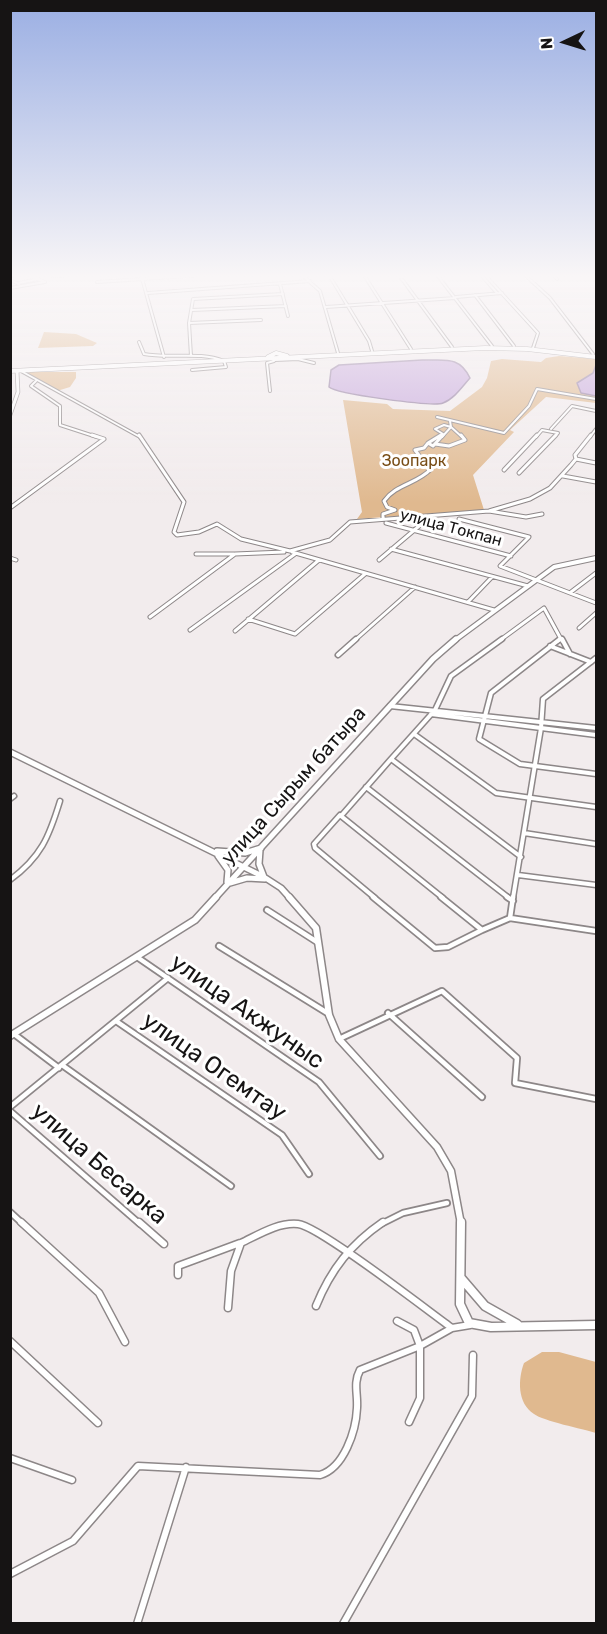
<!DOCTYPE html>
<html>
<head>
<meta charset="utf-8">
<style>
  body { margin:0 }
  #map { position:relative; width:607px; height:1634px; overflow:hidden; background:#f2eced; font-family:Rubik,sans-serif }
  canvas { display:block }
  .frame { position:absolute; inset:0; border:12px solid #161414; pointer-events:none }
  .north { position:absolute; left:535px; top:12px; width:60px; height:60px; -webkit-text-stroke:4px #fff; paint-order:stroke; rotate:266deg; font-size:16px; font-weight:700; line-height:24px; text-align:center; color:#161414 }
  .north::after { content:''; display:block; margin:auto; width:21px; height:27px; background:#161414; clip-path:polygon(50% 0,100% 100%,50% 72%,0 100%) }
</style>
</head>
<body>
<div id="map">
<canvas width="607" height="1634"></canvas>
<div class="frame"></div>
<div class="north">N</div>
</div>
<script>
const g = document.querySelector('canvas').getContext('2d');
g.lineJoin = 'round';
function paint(path, color) { g.fillStyle = color; g.fill(path, 'evenodd'); }
function stroke(path, color, width, dash) { g.strokeStyle = color; g.lineWidth = width; g.lineCap = dash ? 'butt' : 'round'; g.setLineDash(dash || []); g.stroke(path); }
function label(font, color, halo, rows, align = 'center') {
  g.font = font + ' Rubik,sans-serif'; g.lineWidth = 6; g.setLineDash([]); g.textBaseline = 'middle'; g.strokeStyle = halo; g.fillStyle = color; for (const [text, x, y, turn = 0] of rows) {
    g.save(); g.translate(x, y); g.rotate((+turn || 0) * Math.PI / 180); g.textAlign = isNaN(turn) ? turn : align; if (halo) g.strokeText(text, 0, 0); g.fillText(text, 0, 0); g.restore();
  }
}
const green = new Path2D(`
  M44 332 76 334 97 343 93 346 38 348Z
  M559 356 596 359V403L546 397 510 430 514 432 473 475 484 510 357 519 362 512 343 400 387 404 393 409 450 411 482 387 487 378 491 361 502 359 541 362 546 358Z
  M30 372H76V378L70 387 57 391 27 374Z
  M542 1352H559L596 1362V1433C583 1429 543 1421 534 1414 517 1403 518 1379 524 1363Z`);
const water = new Path2D(`
  M422 360C444 361 459 355 470 378 462 387 454 399 443 403 433 407 336 394 329 387L331 370 339 365Z
  M596 365V396L581 393 577 383 593 373Z`);
const streetFar4 = new Path2D(`
  M141 275 164 357
  M302 275 320 291 338 353
  M329 275 369 341 372 351
  M364 275 411 349
  M399 275 452 347
  M437 275 492 346
  M481 275 497 293
  M485 275 538 333 533 348
  M525 275 550 298 593 354
  M554 275 557 279
  M10 276 20 275
  M52 276 74 275
  M10 280 19 284
  M97 282 202 275
  M19 283 38 279
  M280 284 288 316
  M10 288 45 282 29 275
  M148 293 310 281
  M475 295 514 346
  M456 297 502 293
  M326 307 455 298
  M192 310 286 306
  M189 323 261 320
  M139 342 144 354C170 359 199 351 224 361L226 367 192 370
  M191 356 189 323 193 299 283 294
  M298 359 314 363
  M275 360 298 359
  M21 371 140 437
  M36 381 31 386 60 406V425L97 437
  M270 391 267 363 274 361 272 358
  M437 417 504 433 529 406 537 389 596 399
  M450 421 451 427
  M451 427 462 437
  M551 429 572 406 596 411
  M439 437 443 434 435 429 444 425 451 427
  M442 437 451 427
  M536 437 542 430 558 433 554 437
  M590 437 596 429`);
const streetFar3 = new Path2D(`
  M139 435 184 502 174 532 177 535 199 532 217 524 241 539 290 551 330 540 350 522 489 511 530 499 550 488 571 465 576 459 575 455 591 435
  M441 435 428 443 433 446 443 435
  M435 444 449 446 465 440 461 435
  M576 459 596 463
  M504 470 537 435
  M519 473 556 435
  M563 476 596 482
  M10 508 104 439 92 435
  M489 511 526 517 542 514
  M383 519V514L395 510 387 507 384 501C396 484 417 484 431 469L430 466 434 465 435 460 421 458 415 450 424 448 428 443
  M459 519 529 537 500 566 596 603
  M386 523 511 556
  M391 549 528 586
  M292 552 494 610
  M196 554H234
  M10 558 16 560
  M379 560 431 516
  M571 592 596 573
  M468 602 492 577
  M150 617 235 554 284 552
  M248 619 295 634 365 574
  M579 628 596 613
  M190 630 295 554
  M235 631 319 560
  M354 641 415 587
  M499 641 544 608 562 641
  M558 641 561 638`);
const streetFar2 = new Path2D(`
  M502 639 451 676 435 710 391 759 521 857
  M560 639 491 693 479 739 520 764 596 774
  M562 639 570 654
  M550 646 591 662
  M338 655 356 639
  M390 706 596 728
  M431 714 596 735
  M414 734 496 793 596 807
  M391 759 341 816 443 898
  M366 787 509 898
  M10 799 14 796
  M340 815 314 844 315 848 375 898
  M524 833 596 844
  M518 875 596 885
  M10 880C41 857 49 837 60 801
  M513 898 541 728 543 699 596 658`);
const streetFar1 = new Path2D(`
  M373 897 435 948 448 947 482 930
  M441 897 482 930 510 918
  M507 897 513 901
  M513 897 510 918 596 931
  M267 910 317 942
  M219 946 329 1014
  M137 957 319 1082 380 1156
  M388 1013 482 1097
  M116 1021 282 1135 309 1174
  M14 1034 59 1068
  M339 1039 442 991 517 1058 515 1083 596 1099
  M62 1065 231 1186
  M10 1107 168 978
  M10 1111 140 1224
  M10 1212 23 1224
  M381 1224 403 1213 447 1203`);
const street = new Path2D(`
  M21 1222 99 1293 125 1342
  M139 1222 164 1244
  M178 1275V1266L240 1243
  M316 1306C331 1269 351 1244 383 1222
  M228 1308 231 1271 241 1243C258 1235 278 1222 298 1224 319 1226 427 1310 452 1328
  M397 1321 414 1330 420 1346 452 1328 470 1325
  M10 1341 98 1423
  M10 1458 72 1480
  M10 1574 73 1541 138 1466 320 1475C344 1468 356 1431 357 1408 358 1394 353 1383 360 1370L420 1346V1398L409 1422
  M137 1624 186 1467
  M343 1624 472 1396 473 1355`);
const secondaryFar4 = new Path2D(`
  M10 415 18 392 17 371`);
const secondaryFar3 = new Path2D(`
  M454 641 554 567 596 558`);
const secondaryFar2 = new Path2D(`
  M10 752 264 877 281 888 290 898
  M260 850 259 864 264 877
  M217 851 245 853 261 848
  M218 856 228 870 227 882
  M230 883 247 878 265 879
  M215 898 433 659 456 639`);
const secondaryFar1 = new Path2D(`
  M289 897 316 928 329 1015 339 1039 437 1147 451 1171 461 1224
  M10 1036 195 920 216 897`);
const secondary = new Path2D(`
  M461 1222 460 1304 469 1323 491 1327 596 1325
  M461 1278 485 1306 517 1324`);
const primary = new Path2D(`
  M268 357 276 353 287 356
  M10 371 485 348 527 349 596 357`);
const farParknames = [
  ["Зоопарк",414,461]
];
const farStreetnames = [
  ["улица Токпан",451,528,15]
];
const streetNames = [
  ["улица Сырым батыра",294,786,-48]
];
const nearStreetnames = [
  ["улица Акжуныс",247,1012,35],
  ["улица Огемтау",214,1067,35],
  ["улица Бесарка",99,1164,41]
];
paint(green, '#e0b98f');
paint(water, '#c7a8dc');
stroke(water, '#927ca0', 1.5);
stroke(streetFar4, '#8d8788', 4);
stroke(streetFar3, '#8d8788', 5);
stroke(streetFar2, '#8d8788', 7);
stroke(streetFar1, '#8d8788', 8);
stroke(street, '#8d8788', 9);
stroke(secondaryFar4, '#8d8788', 4.5);
stroke(secondaryFar3, '#8d8788', 6);
stroke(secondaryFar2, '#8d8788', 8);
stroke(secondaryFar1, '#8d8788', 9);
stroke(secondary, '#8d8788', 11);
stroke(primary, '#8d8788', 5);
stroke(streetFar4, '#fff', 2);
stroke(streetFar3, '#fff', 3);
stroke(streetFar2, '#fff', 4);
stroke(streetFar1, '#fff', 4.5);
stroke(street, '#fff', 6);
stroke(secondaryFar4, '#fff', 3);
stroke(secondaryFar3, '#fff', 4);
stroke(secondaryFar2, '#fff', 5);
stroke(secondaryFar1, '#fff', 6);
stroke(secondary, '#fff', 8);
stroke(primary, '#fff', 4);
const sky = g.createLinearGradient(0, 0, 0, 503);
sky.addColorStop(0, '#9bafe3');
sky.addColorStop(0.55, '#f9f6f7');
sky.addColorStop(1, '#f9f6f700');
g.fillStyle = sky;
g.fillRect(0, 0, 607, 503);
label('16px', '#784d16', '#fff', farParknames);
label('16px', '#161414', '#fff', farStreetnames);
label('20px', '#161414', '#fff', streetNames);
label('24px', '#161414', '#fff', nearStreetnames);
</script>
</body>
</html>
